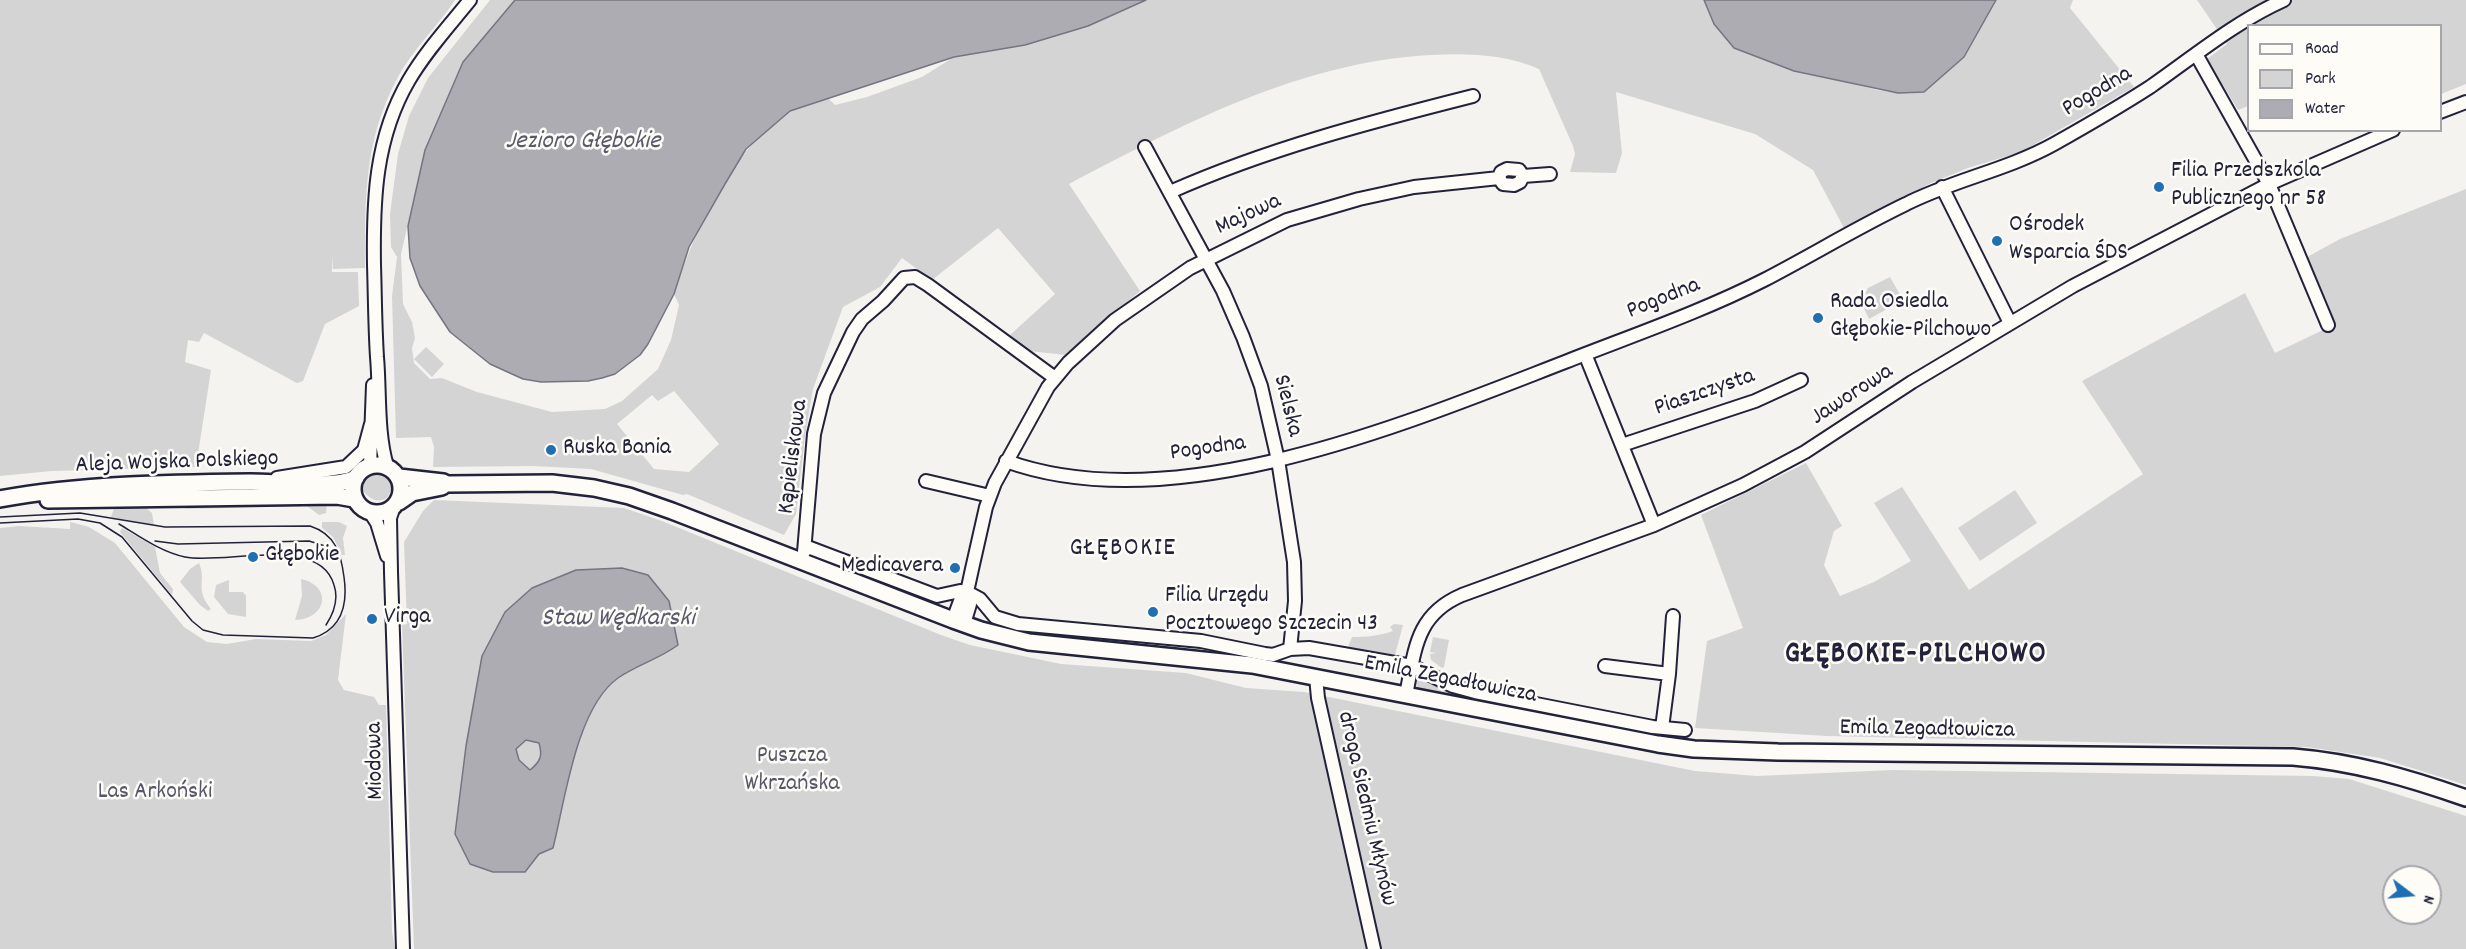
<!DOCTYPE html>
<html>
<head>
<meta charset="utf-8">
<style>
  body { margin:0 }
  #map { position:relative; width:2466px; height:949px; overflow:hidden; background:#f4f3ef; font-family:Dekko,sans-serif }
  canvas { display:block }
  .legend { position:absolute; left:2247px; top:24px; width:195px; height:108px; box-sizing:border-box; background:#fdfcf7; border:2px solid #a5a5ac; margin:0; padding:8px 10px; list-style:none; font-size:18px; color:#22223b }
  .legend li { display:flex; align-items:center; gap:12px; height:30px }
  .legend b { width:30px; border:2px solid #a5a5ac }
  .north { position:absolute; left:2382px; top:865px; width:60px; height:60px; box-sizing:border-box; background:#fdfcf7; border:2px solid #a5a5ac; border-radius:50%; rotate:106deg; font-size:16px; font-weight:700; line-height:24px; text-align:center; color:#22223b }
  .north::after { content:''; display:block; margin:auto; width:21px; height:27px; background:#1f6fb2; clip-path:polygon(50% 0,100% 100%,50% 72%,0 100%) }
</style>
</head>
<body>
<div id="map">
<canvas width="2466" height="949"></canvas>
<ul class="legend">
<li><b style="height:8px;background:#fdfcf7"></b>Road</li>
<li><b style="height:16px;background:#d5d4d5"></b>Park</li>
<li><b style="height:16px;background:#acacb2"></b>Water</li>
</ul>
<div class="north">N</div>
</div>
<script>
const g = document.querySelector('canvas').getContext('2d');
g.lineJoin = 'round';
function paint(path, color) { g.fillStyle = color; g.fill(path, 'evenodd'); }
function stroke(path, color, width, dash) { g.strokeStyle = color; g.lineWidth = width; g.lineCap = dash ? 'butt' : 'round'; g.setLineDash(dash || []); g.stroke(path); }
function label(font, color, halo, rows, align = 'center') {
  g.font = font + ' Dekko,sans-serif'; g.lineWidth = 5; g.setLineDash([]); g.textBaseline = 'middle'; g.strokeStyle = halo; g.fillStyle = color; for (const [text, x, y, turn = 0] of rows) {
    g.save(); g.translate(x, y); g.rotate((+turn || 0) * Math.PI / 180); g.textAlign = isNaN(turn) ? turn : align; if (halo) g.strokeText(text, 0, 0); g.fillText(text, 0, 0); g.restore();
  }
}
const green = new Path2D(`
  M0 0H455C438 26 413 49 398 77 364 140 365 198 365 268L333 269 332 256V272H358L359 306 325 324 303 381 297 383 204 333 199 342 188 340 185 362 211 370 196 467 52 471 0 476Z
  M490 0H515L463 62 425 150 401 254 403 304 412 322 415 338 412 348 414 363 430 379 442 378 477 392 552 412 605 409 622 401 658 369 671 340 679 305 674 294C696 227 729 154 788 112 799 105 815 102 827 97L835 105 867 97 922 77 954 57 1025 45 1088 26 1146 0H1704L1714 24 1838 80 1877 90 1898 93 1949 68 1964 57 1996 0H2073L2070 8 2134 87 2021 152 1968 168 1931 183 1844 228 1813 170 1755 134 1616 92 1622 153 1616 173 1570 172 1575 154 1573 146 1539 69C1504 54 1468 53 1431 55 1300 62 1183 124 1069 184L1140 291 1066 355 1029 351 1010 335 1055 294 998 228 932 280 902 258 880 287 843 307 813 389 805 437 796 514 784 535 687 494 683 495 591 469 533 466 433 467 434 447 431 437 396 438 392 296 397 257 391 247 390 214 398 154 409 116 428 78ZM674 391 719 444 689 472 654 469 617 424 652 395 658 401Z
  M2197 0H2466V84L2441 94 2440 26H2248V106L2238 110 2207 59 2227 44Z
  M2466 189V785L2380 758 2307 747 1827 736 1695 728 1707 641 1743 628 1701 515 1806 463 1842 526 1834 531 1824 565 1840 596 1874 582 1911 561 1874 503 1902 487 1969 590 2143 474 2082 381 2245 293 2275 353 2325 329 2296 265 2309 256 2340 239Z
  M1890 277 1903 300 1869 319 1858 296 1866 292 1868 288Z
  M426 347 444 364 432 377 414 359Z
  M378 472C387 473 393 477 393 487L387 498C374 505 368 496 359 487L364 479Z
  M2015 490 2037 523 1980 561 1958 528Z
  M434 500 624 508 662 521 941 635 970 645 1061 664 1186 673 1246 688 1304 692 1695 771 1757 776 1893 770 2313 776 2349 779 2466 816V949H414L402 625 407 624 404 542 423 511ZM669 601 678 645C658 656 631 666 614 681 573 720 566 795 553 847L539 854 482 656ZM2394 877H2430V913H2394Z
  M327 501 326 513 319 515 307 506 188 509 172 506 176 503Z
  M116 503 143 505 152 513 154 525 111 517Z
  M70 522 89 527 115 543 184 627 207 642 227 644 256 639 311 641 326 635 346 614 338 680 344 690 374 697 379 705H386L392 931 395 949H0V528L19 526 70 529Z
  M322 522H339L347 526 343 538 345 555H342L333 537 322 528Z
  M122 528 155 547 160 573 173 589 172 595 120 532Z
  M199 563C207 582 194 588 211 609L208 611 200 605 180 582 190 569Z
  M301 579C333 586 327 619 295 620L302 596Z
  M229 580V592H243L246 596V617L228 614 214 597 216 585Z
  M1394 624 1403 625 1395 655 1348 647 1352 637C1365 637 1379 636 1393 631L1390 627Z
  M1433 637 1449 640 1444 667 1442 668 1431 660 1430 654 1436 653 1430 652Z
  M1420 675 1686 734 1689 743 1420 691 1414 682Z
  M526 740 539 743C543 757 540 762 529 770L519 760 516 749Z`);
const water = new Path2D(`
  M515 0H1146L1088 26 1025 45 954 57 790 111 746 149 725 184 689 247 674 294 648 344 640 355 615 374 602 378 588 381 541 382 523 379 490 364 450 332 420 286 410 258 408 226 425 150 463 62Z
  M1704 0H1996L1964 57 1924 92 1898 93 1794 71 1734 48 1714 24Z
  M622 568 648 575 669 601 678 645C659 659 637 665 618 678 576 708 565 801 553 848L539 854 525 872H493L470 864 455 834 466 746 482 656 505 612 532 588 576 570ZM526 740 539 743C543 756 540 762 530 770L519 760 516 749Z`);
const minor = new Path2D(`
  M2196 54 2269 184 2328 325
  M2440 112 2466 102
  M1145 147 1223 291 1243 337 1261 386 1278 460 1294 562 1295 601 1290 649
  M1523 176 1519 170 1507 169 1501 172 1499 178 1503 184 1514 185 1520 182 1523 176 1550 174
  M1942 187 2010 323
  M1170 192C1267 149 1370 122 1473 96
  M1585 354 1654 525
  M1622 445 1755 401 1801 380
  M1006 461C1174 522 1407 423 1565 362 1631 336 1701 312 1764 280 1812 255 1858 227 1906 204 1953 180 2007 170 2054 144 2086 126 2119 107 2150 87 2193 57 2235 22 2284 0
  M370 466 373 385
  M387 466C377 433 380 391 377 357 375 326 375 296 374 265 373 200 375 138 409 80 426 51 449 26 470 0
  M277 478 346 467 364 450 371 424
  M926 481 990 496
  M393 509 390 518 391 572 403 949
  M370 512 377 523 387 556
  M805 546 937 596 960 591 967 592 980 599 995 617 1018 624 1201 641 1265 654 1273 655 1290 649 1309 648 1412 666 1453 686 1475 692 1653 727 1685 730
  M804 552 814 434 824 393 853 332 862 319 883 301 904 278 915 277 928 285 1055 378
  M953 620 960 601 967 592
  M964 624 970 604 967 592 972 569 986 507 995 483 1048 387 1068 363 1115 320 1190 268 1287 220 1359 199 1414 187 1499 178
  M1605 666 1669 674
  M1316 677 1318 698 1374 949
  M1406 695C1415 651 1415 615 1462 595L1654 525 1743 485 1805 452 1912 382 2073 286 2269 184 2393 130
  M1662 728 1669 674 1673 616`);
const major = new Path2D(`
  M353 489a24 24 0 1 1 48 0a24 24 0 1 1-48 0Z
  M399 477 443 482 447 484 552 483 594 488 629 496 672 511 953 620 981 630 1029 642 1252 665 1658 744 1694 749 1778 752 2293 757C2354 762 2409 778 2466 798
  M0 499C81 484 169 483 251 482 278 482 333 489 356 478
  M48 500 337 496 354 499
  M399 502 412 493 442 487`);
const tram = new Path2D(`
  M0 517 80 513 165 527 310 526C335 534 341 553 344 577 348 605 342 629 313 638L223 635 203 630 192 621 122 537 100 523 78 519 0 523
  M119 524C139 536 161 552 185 557 225 565 319 534 334 585 339 600 334 613 326 625
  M155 541 178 544 309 541 325 546 338 558`);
const markers = [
  [2159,187,6,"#1f6fb2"],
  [1997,241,6,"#1f6fb2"],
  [1818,318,6,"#1f6fb2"],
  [551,450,6,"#1f6fb2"],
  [253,557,6,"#1f6fb2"],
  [955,568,6,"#1f6fb2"],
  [1153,612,6,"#1f6fb2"],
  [372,619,6,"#1f6fb2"]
];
const streetNames = [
  ["Pogodna",2098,93,-31],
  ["Majowa",1249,216,-25],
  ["Pogodna",1664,300,-22],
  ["Piaszczysta",1705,394,-19],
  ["Jaworowa",1853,396,-33],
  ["Sielska",1286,406,76],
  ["Pogodna",1208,450,-8],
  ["Kąpieliskowa",795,457,-83],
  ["Aleja Wojska Polskiego",177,464,-2],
  ["Emila Zegadłowicza",1450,681,11],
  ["Emila Zegadłowicza",1927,731,1],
  ["Miodowa",377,761,-91],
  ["droga Siedmiu Młynów",1365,809,77]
];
const poiNames = [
  ["Filia Przedszkola",2171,173],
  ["Publicznego nr 58",2171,201],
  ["Ośrodek",2009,227],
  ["Wsparcia ŚDS",2009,255],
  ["Rada Osiedla",1830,304],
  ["Głębokie-Pilchowo",1830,332],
  ["Ruska Bania",563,450],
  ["Głębokie",265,557],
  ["Medicavera",943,568,"right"],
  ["Filia Urzędu",1165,598],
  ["Pocztowego Szczecin 43",1165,626],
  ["Virga",384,619]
];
const parkNames = [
  ["Puszcza",792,758],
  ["Wkrzańska",792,786],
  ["Las Arkoński",155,794]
];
const waterNames = [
  ["Jezioro Głębokie",583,143],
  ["Staw Wędkarski",618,620]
];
const neighbourhoodNames = [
  ["GŁĘBOKIE",1123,550]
];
const districtNames = [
  ["GŁĘBOKIE-PILCHOWO",1916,657]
];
paint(green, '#d5d4d5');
paint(water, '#acacb2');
stroke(water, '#757582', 1.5);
stroke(minor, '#22223b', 16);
stroke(major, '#22223b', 20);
stroke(minor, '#fdfcf7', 12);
stroke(major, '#fdfcf7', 15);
stroke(tram, '#22223b', 1.5);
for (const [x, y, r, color] of markers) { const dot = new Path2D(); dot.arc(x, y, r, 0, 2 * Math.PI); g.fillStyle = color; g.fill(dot); stroke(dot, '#fdfcf7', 2); }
label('24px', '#22223b', '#fdfcf7', streetNames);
label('24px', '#22223b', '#fdfcf7', poiNames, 'left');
label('24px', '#585769', '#fdfcf7', parkNames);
label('italic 26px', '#59596b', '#fdfcf7', waterNames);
g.letterSpacing = '1.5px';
label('26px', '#22223b', '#fdfcf7', neighbourhoodNames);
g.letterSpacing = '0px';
g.letterSpacing = '1.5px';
label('bold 30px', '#22223b', '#fdfcf7', districtNames);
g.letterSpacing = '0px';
</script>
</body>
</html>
